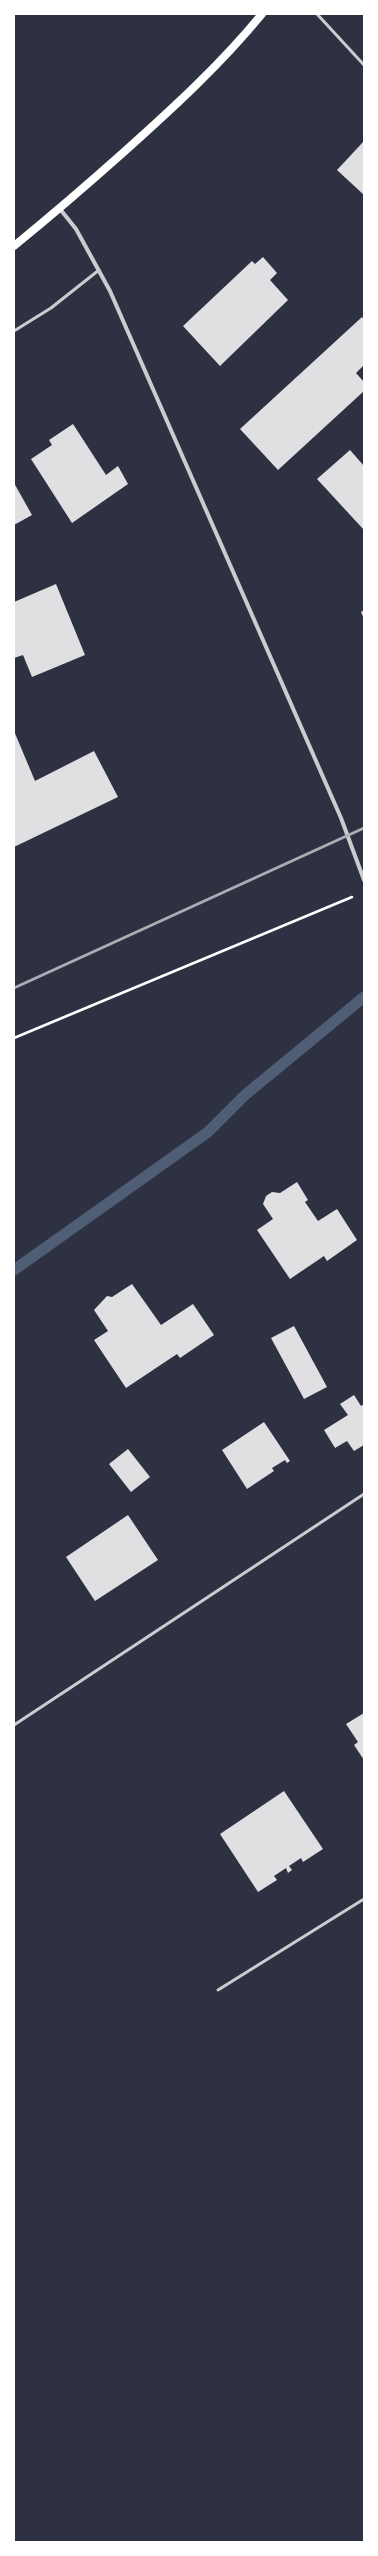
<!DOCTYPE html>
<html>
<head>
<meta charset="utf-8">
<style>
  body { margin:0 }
  #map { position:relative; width:378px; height:2556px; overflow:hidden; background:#2d3142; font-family:"Public Sans",sans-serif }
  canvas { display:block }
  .frame { position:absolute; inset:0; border:15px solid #fff; pointer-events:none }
</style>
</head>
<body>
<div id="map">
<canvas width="378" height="2556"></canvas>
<div class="frame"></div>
</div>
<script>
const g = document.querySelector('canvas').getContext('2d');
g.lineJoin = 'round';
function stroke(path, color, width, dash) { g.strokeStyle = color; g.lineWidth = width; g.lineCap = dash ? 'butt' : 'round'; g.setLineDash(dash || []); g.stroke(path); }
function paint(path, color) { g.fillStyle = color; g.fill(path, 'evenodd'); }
const stream = new Path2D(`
  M14 1270 208 1132 245 1095 364 997`);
const building = new Path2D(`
  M364 141V195L337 170Z
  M263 257 277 273 270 280 288 300 220 366 183 326 252 261 255 264Z
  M362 317 364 320V365L356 373 364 382V391L278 470 240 429Z
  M73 424 106 475 118 466 128 484 72 523 31 459 52 445 49 440Z
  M350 450 364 466V530L317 479Z
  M14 483 32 515 14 525Z
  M56 584 85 655 32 677 23 655 14 658V602Z
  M364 610V619L361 612Z
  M14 731 35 781 94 751 118 797 14 847Z
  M297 1182 308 1200 305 1202 318 1221 337 1209 357 1240 327 1261 324 1256 290 1279 257 1230 273 1219 263 1204 266 1196 272 1192 280 1193Z
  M132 1284 161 1325 193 1304 214 1335 180 1358 177 1354 126 1388 94 1340 108 1331 94 1310 107 1296 112 1297Z
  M294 1326 327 1387 304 1399 271 1338Z
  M354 1395 361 1406 364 1404V1445L354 1451 347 1441 335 1448 324 1430 348 1415 340 1404Z
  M264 1422 290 1461 287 1463 285 1460 272 1468 274 1471 247 1489 222 1450Z
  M128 1449 150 1477 131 1492 109 1464Z
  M128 1515 158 1560 95 1601 66 1557Z
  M364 1713V1760L354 1745 358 1742 346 1724Z
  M284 1791 323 1849 303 1862 301 1858 289 1866 292 1870 288 1873 286 1868 274 1876 277 1880 258 1892 220 1834Z`);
const path = new Path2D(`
  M14 1038 352 897`);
const service = new Path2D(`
  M317 14 364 65
  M14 331 51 308 99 270
  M14 1725 364 1494
  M218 1990 364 1899`);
const minor = new Path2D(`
  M60 209 76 229 110 291 341 818 364 880`);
const secondary = new Path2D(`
  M14 246C52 215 88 184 125 151 173 108 221 64 262 14`);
const rail = new Path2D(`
  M14 988 364 828`);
stroke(stream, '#4f5d75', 11);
paint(building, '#e0e0e3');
stroke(path, '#fff', 2.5);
stroke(service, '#caccd0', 3);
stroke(minor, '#caccd0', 4);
stroke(secondary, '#fff', 8);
stroke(rail, '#abadb3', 3);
</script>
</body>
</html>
